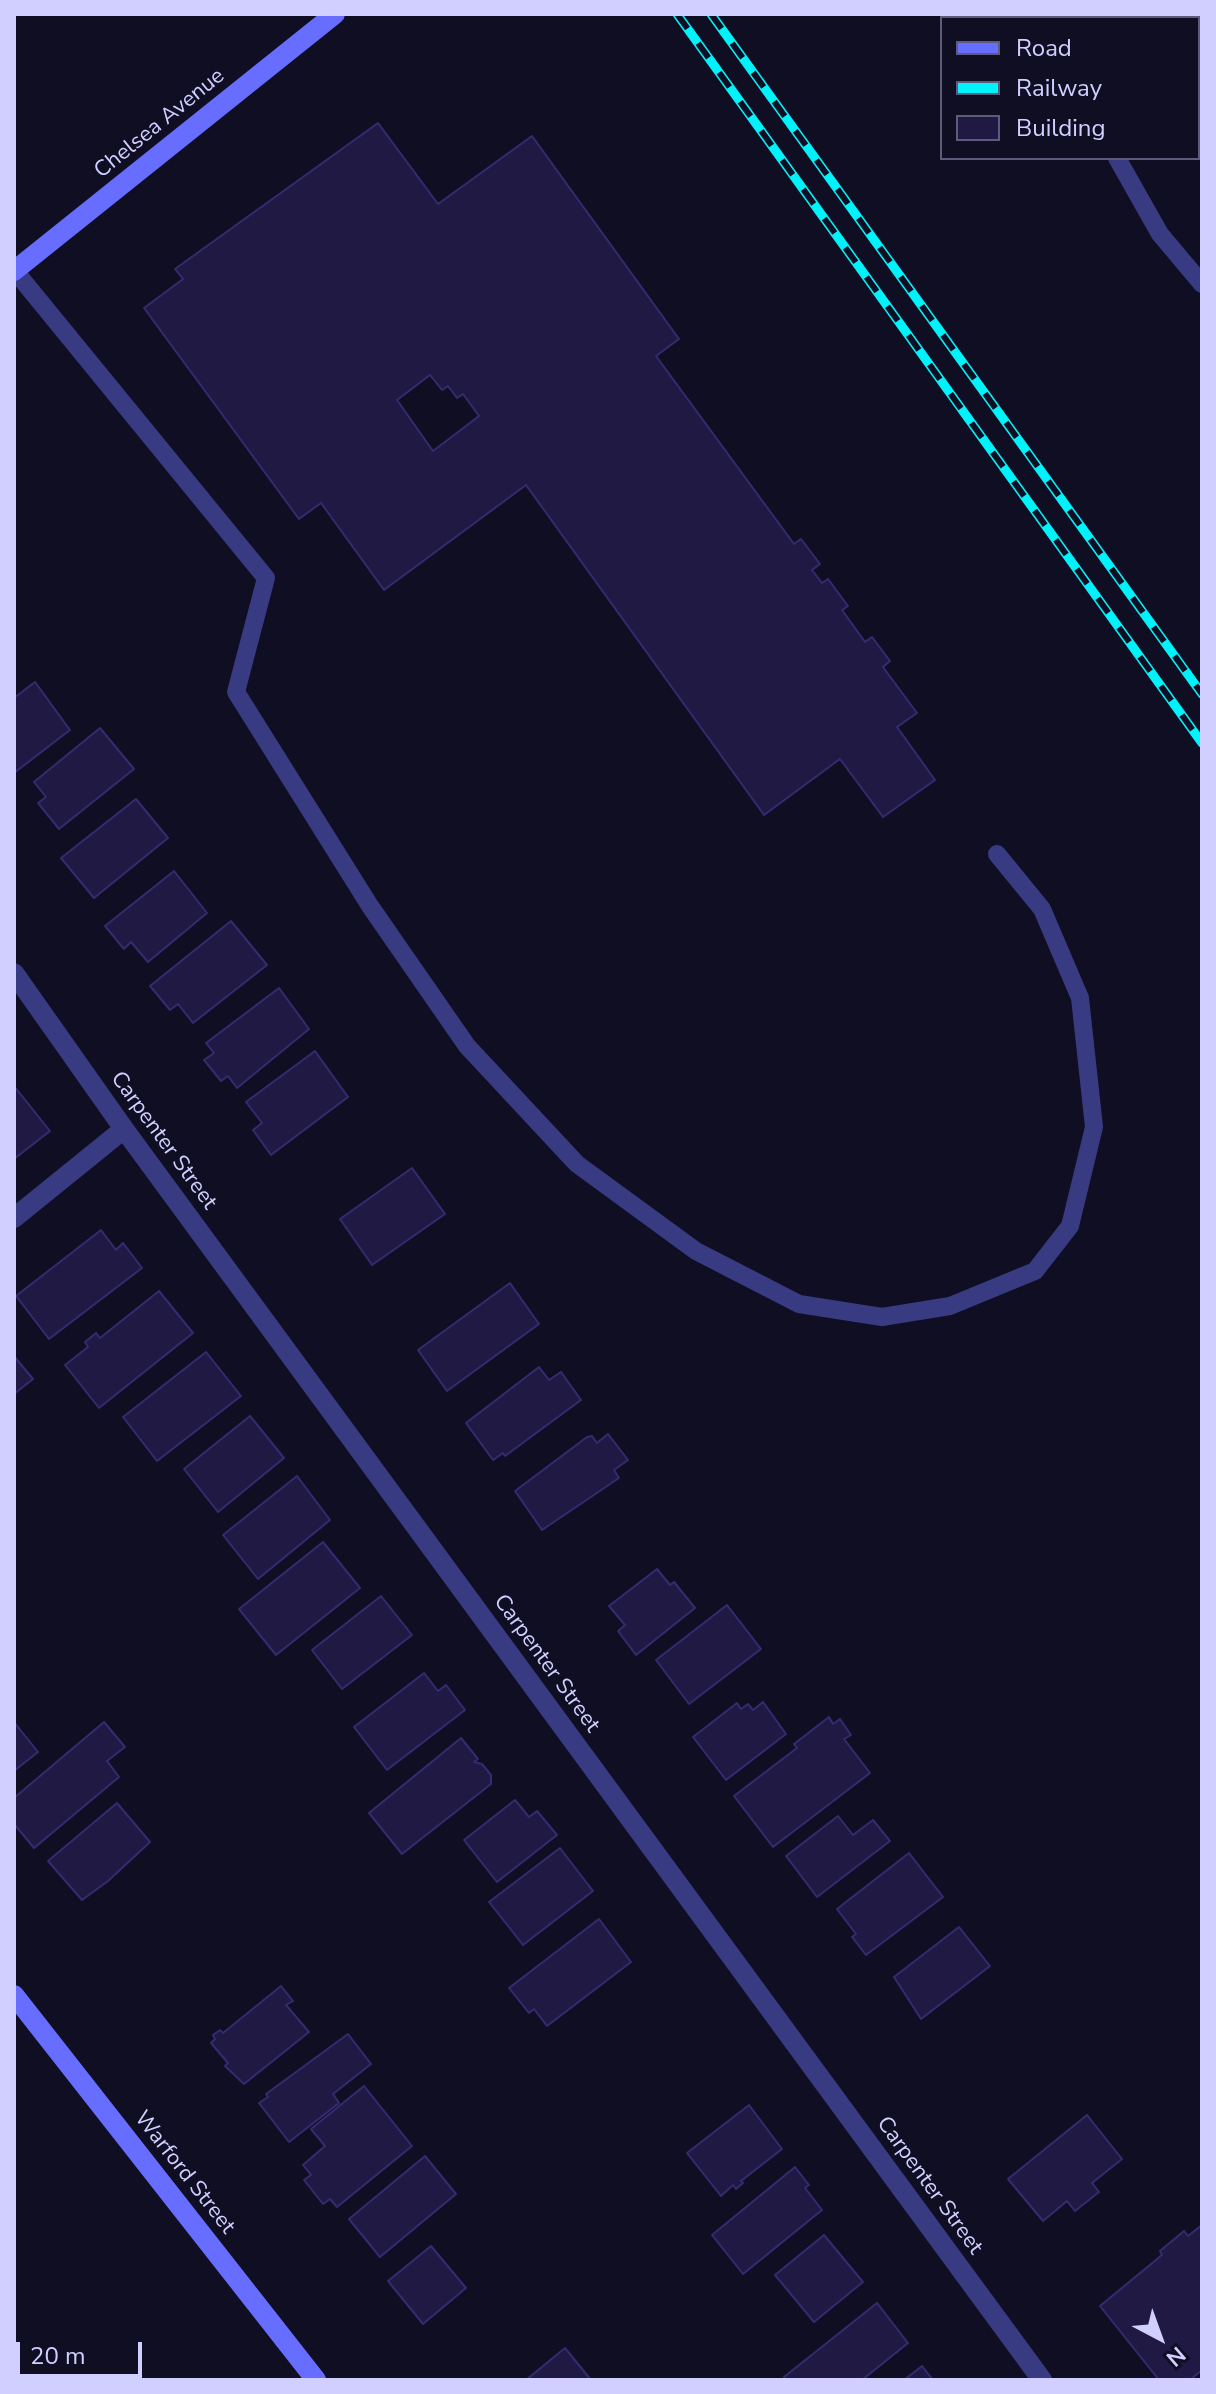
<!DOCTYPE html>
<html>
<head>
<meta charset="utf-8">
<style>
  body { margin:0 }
  #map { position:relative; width:1216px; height:2394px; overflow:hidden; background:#100e23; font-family:"Nunito Sans",sans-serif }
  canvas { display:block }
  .frame { position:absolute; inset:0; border:16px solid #d1cfff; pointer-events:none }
  .legend { position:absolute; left:940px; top:16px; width:260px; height:144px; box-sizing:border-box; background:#100e23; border:2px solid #5d5b7b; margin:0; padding:10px 14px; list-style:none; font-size:24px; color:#d1cfff }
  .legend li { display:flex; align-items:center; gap:16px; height:40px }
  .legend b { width:40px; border:2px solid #5d5b7b }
  .north { position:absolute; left:1120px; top:2298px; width:80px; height:80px; -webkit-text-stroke:6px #100e23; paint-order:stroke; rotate:139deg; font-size:22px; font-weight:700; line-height:32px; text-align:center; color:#d1cfff }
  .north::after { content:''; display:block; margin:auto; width:28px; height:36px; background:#d1cfff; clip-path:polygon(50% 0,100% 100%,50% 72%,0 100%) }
  .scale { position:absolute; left:16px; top:2342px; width:126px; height:36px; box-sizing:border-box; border:4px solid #d1cfff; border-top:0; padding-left:10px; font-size:24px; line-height:28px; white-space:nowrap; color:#d1cfff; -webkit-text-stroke:6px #100e23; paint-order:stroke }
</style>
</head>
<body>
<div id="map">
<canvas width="1216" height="2394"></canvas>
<div class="frame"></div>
<ul class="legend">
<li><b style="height:10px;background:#666dff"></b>Road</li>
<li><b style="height:10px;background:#00f3fa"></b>Railway</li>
<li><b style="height:22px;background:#1f1944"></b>Building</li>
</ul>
<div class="north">N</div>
<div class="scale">20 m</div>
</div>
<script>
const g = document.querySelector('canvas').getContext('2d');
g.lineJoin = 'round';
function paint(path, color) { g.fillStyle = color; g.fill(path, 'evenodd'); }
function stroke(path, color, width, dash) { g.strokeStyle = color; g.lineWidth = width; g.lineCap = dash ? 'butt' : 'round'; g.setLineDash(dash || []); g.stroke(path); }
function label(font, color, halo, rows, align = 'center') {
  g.font = font + ' "Nunito Sans",sans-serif'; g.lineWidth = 7; g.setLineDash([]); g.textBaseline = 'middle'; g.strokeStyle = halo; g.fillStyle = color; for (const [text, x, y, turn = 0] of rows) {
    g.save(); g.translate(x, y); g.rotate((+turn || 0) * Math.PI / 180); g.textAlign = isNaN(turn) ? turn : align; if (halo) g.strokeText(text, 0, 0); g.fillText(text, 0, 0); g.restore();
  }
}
const building = new Path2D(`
  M378 123 438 204 532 136 679 339 656 356 794 544 801 539 820 564 812 570 822 583 828 579 848 606 842 610 865 642 872 637 890 661 883 667 917 713 897 727 935 780 883 817 840 759 764 815 526 485 384 590 321 503 299 519 144 308 183 279 175 269ZM430 375 442 390 448 386 457 398 463 394 479 416 433 451 397 400Z
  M35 682 70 730 14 773V698Z
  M100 728 134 769 59 829 38 803 46 797 34 782Z
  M136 799 168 838 94 898 61 858Z
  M174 871 207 913 148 962 131 942 124 949 105 926Z
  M231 921 267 965 193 1023 178 1004 170 1010 150 986Z
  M279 988 309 1029 237 1088 228 1076 221 1081 204 1060 214 1053 206 1043Z
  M315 1051 348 1097 271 1155 253 1130 262 1123 246 1102Z
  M14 1086 50 1131 14 1159Z
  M412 1168 445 1214 372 1265 340 1219Z
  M101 1230 116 1250 123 1243 142 1268 49 1339 16 1296Z
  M510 1283 539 1324 447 1391 418 1350Z
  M159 1291 193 1333 99 1408 65 1365 88 1347 85 1342 96 1333 100 1338Z
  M206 1352 241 1396 157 1461 123 1417Z
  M14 1356 33 1379 14 1394Z
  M539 1367 549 1380 561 1372 581 1400 505 1456 503 1453 493 1460 466 1423Z
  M250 1416 284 1458 218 1512 184 1469Z
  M608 1434 628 1460 614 1470 619 1478 542 1530 515 1491 587 1437 592 1436 597 1443Z
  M297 1476 330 1520 258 1579 223 1535Z
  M323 1542 360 1588 276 1655 239 1609Z
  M657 1569 670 1585 674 1582 695 1608 636 1655 618 1631 625 1625 609 1606Z
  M381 1596 412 1635 342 1689 312 1650Z
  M727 1605 761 1649 689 1704 656 1660Z
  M424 1673 438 1691 446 1685 465 1710 387 1770 354 1727Z
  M763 1702 786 1734 726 1780 693 1737 737 1703 741 1709 748 1704 753 1710Z
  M829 1717 833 1724 840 1719 851 1735 844 1739 870 1773 773 1847 734 1796 797 1748 794 1744Z
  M14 1722 38 1752 14 1771Z
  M104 1722 125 1747 107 1761 119 1777 34 1848 15 1825 14 1798Z
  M461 1738 478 1759 474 1762 482 1764 491 1775V1784L402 1854 369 1813Z
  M515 1800 529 1817 537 1811 557 1835 497 1882 464 1840Z
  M117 1803 150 1842 108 1881 82 1900 48 1861Z
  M838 1816 853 1835 873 1820 890 1841 817 1897 786 1856Z
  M560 1848 593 1891 523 1945 489 1902Z
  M909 1853 943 1897 866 1955 852 1937 856 1934 837 1909Z
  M599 1919 631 1962 547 2026 534 2009 529 2013 509 1988Z
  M959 1927 990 1966 921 2019 894 1977Z
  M281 1986 293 2001 286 2005 309 2032 244 2084 225 2066 228 2063 211 2043 215 2039 213 2035 220 2030 223 2033Z
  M348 2034 371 2064 333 2094 339 2103 289 2142 259 2103 268 2097 266 2094Z
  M364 2086 412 2146 337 2207 330 2199 323 2204 304 2180 311 2175 303 2165 325 2146 311 2129Z
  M749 2105 782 2149 741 2181 743 2183 736 2189 733 2185 721 2196 687 2153Z
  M1087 2115 1122 2159 1092 2183 1099 2192 1075 2211 1067 2201 1043 2221 1008 2179Z
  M425 2156 456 2194 380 2257 349 2219Z
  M795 2167 809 2185 805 2188 822 2210 743 2274 712 2235Z
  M1202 2225V2370L1190 2380H1159L1100 2306 1162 2255 1160 2251 1184 2231 1188 2236Z
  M824 2235 863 2282 814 2322 775 2275Z
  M431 2246 466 2288 423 2324 388 2281Z
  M877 2303 908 2343 862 2380H787L784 2377Z
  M565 2348 591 2380H526Z
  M922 2366 933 2380H904Z`);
const service = new Path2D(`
  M1057 14 1058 18
  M1117 158 1160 234 1202 284
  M15 271 266 578 236 692 370 906 467 1046 577 1164 696 1251 799 1304 882 1317 950 1306 1035 1271 1070 1226 1094 1127 1080 998 1042 909 997 854`);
const minor = new Path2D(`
  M14 973 124 1129 1042 2380
  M14 1218 124 1129`);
const secondary = new Path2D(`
  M14 271 335 14
  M14 1995 316 2380`);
const rail = new Path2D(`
  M677 14 1202 743
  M711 14 1202 694`);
const streetNames = [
  ["Chelsea Avenue",160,124,-39],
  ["Carpenter Street",163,1141,54],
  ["Carpenter Street",546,1664,54],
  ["Warford Street",184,2173,52],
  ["Carpenter Street",929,2186,54]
];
paint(building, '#1f1944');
stroke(building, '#342b70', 2);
stroke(service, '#383a82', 18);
stroke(minor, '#383a82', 20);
stroke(secondary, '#666dff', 20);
stroke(rail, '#00f3fa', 9);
stroke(rail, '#100e23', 6, [18]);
label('22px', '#d1cfff', '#100e23', streetNames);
</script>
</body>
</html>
